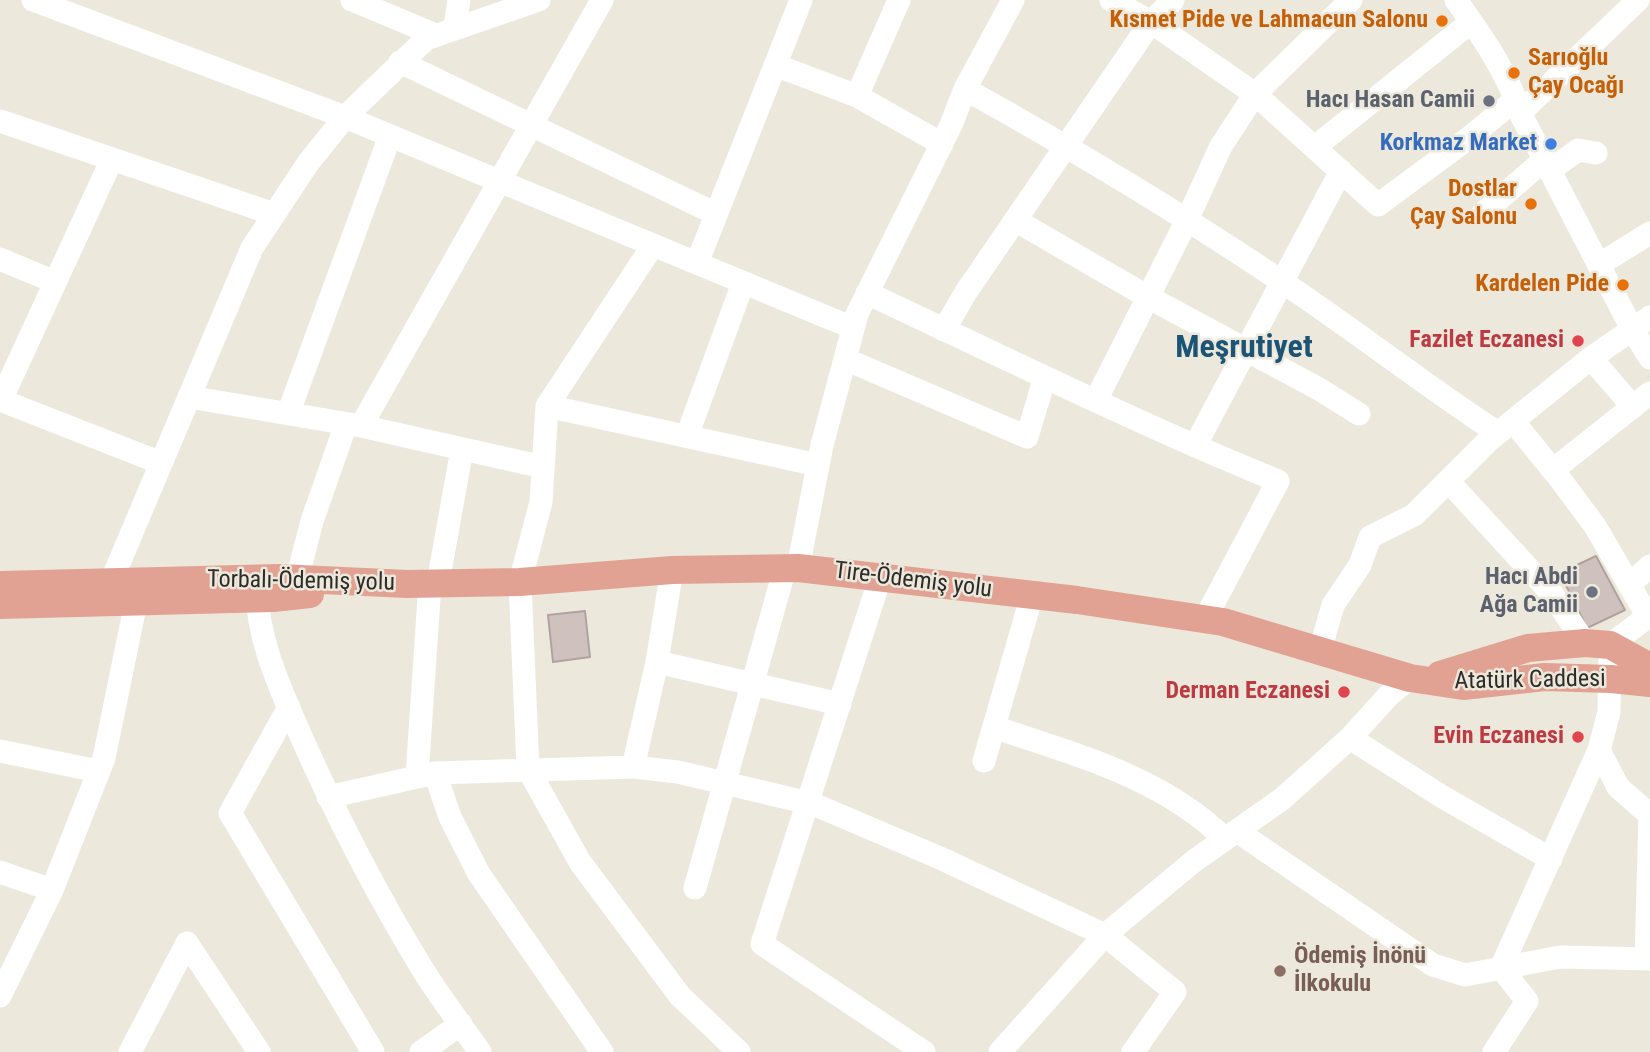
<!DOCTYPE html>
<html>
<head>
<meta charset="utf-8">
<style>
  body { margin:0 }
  canvas { display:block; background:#ece8dc }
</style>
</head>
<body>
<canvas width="1650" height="1052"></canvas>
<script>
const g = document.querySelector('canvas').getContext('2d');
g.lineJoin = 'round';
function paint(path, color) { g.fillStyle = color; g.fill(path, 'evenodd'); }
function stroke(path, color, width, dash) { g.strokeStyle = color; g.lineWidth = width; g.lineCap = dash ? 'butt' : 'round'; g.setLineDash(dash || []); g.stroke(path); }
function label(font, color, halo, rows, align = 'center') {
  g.font = font + ' "Roboto Condensed",sans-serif'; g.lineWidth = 5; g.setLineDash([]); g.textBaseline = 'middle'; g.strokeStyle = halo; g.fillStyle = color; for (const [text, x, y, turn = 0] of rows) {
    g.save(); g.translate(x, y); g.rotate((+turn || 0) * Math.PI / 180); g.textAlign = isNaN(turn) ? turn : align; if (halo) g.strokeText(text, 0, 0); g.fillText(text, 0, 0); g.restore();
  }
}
const building = new Path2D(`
  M1596 556 1625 610 1587 628 1560 573Z
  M585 611 590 657 553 662 548 615Z`);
const minor = new Path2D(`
  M33 0 345 117 853 328
  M352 0 436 35
  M899 0 857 96 942 144
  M1111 0 1151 22 1255 94 1378 205 1470 137 1516 99
  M1456 0C1480 34 1508 72 1520 113L1632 329 1650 358
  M455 27 459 0
  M400 62 716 214
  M775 65 857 96
  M965 89C1073 149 1178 212 1281 281 1355 330 1424 385 1498 433
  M1520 113 1638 0
  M0 121 274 214
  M1315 147 1471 22
  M1550 170 1578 150 1596 153
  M1483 213 1544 160
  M1015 220 1148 297 1319 389 1359 414
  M653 245 547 406 541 502 520 582 528 769 580 862 680 996 739 1052
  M0 259 55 282
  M697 263 801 0
  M1600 264 1650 233
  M867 293C1003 357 1139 424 1278 481L1205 619
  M944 330 966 292 1151 22 1173 0
  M1591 358 1633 407
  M845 359 1027 437 1045 377
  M189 397 361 426 602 0
  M0 400 161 463
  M1 400 112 159
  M1096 400 1187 220 1221 146 1255 94 1351 0
  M547 406 818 465
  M288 414 390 136
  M1513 421 1560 479 1595 526 1648 617
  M361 426 543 467
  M687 436 743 283
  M1195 446 1341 171
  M1553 470 1650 393
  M1448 481 1552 594 1585 643
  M798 568 822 445 857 314 951 125 965 89 1013 0
  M880 578 762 944 924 1052
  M297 579 312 521 346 424
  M111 582 252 248 308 163 345 117 426 39 539 0
  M257 582C255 634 279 686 300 734 335 813 375 891 420 965 438 995 460 1023 480 1052
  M438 583 462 449
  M1629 585 1650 566
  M1650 615 1610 645 1609 712 1599 750 1618 787 1650 815
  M1320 651 1333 605 1360 565 1370 537 1414 515 1488 441 1591 358 1650 317
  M657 662 840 704
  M289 707 230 813 373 1052
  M994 727C1076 755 1162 777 1225 839
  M1350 738 1441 796 1551 859
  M0 751 98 771
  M984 761 1032 595
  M633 767 657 662 672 570
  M435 773 450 817 479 874 602 1052
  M417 776 430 583
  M328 797 435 773 633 767 678 772 813 804 940 858 1105 935 1175 992 1133 1052
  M1237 831 1433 965 1465 975 1560 957 1650 959
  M0 872 52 890
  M695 888 785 568
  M1646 959 1650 815
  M0 996 52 890 104 758 136 602
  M130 1052 187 943 259 1052
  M421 1052 461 1024
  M1000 1052 1105 935 1194 861 1282 799 1350 738 1389 695 1410 678
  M1494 1052 1527 1001 1501 968 1599 750`);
const major = new Path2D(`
  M0 585 279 578 407 584 520 582 672 570 798 568 1077 600 1223 622 1410 678 1463 686 1545 677 1611 679 1650 683
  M0 605 273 598 310 594
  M1440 675 1528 648 1585 643 1610 645 1650 667`);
const markers = [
  [1442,21,7,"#e8710a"],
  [1514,73,7,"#e8710a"],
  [1489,101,7,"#6b7280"],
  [1551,144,7,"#3f7fe0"],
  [1531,204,7,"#e8710a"],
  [1623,285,7,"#e8710a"],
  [1578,341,7,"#e0444e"],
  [1592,592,7,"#6b7280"],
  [1344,692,7,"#e0444e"],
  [1578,737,7,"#e0444e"],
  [1280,971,7,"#8d6e63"]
];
const foodNames = [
  ["Kısmet Pide ve Lahmacun Salonu",1428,21],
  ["Sarıoğlu",1528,59,"left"],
  ["Çay Ocağı",1528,87,"left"],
  ["Dostlar",1517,190],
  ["Çay Salonu",1517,218],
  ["Kardelen Pide",1609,285]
];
const worshipNames = [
  ["Hacı Hasan Camii",1475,101],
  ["Hacı Abdi",1578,578],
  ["Ağa Camii",1578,606]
];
const shopNames = [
  ["Korkmaz Market",1537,144]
];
const healthNames = [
  ["Fazilet Eczanesi",1564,341],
  ["Derman Eczanesi",1330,692],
  ["Evin Eczanesi",1564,737]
];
const streetNames = [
  ["Tire-Ödemiş yolu",913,581,7],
  ["Torbalı-Ödemiş yolu",301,582,1],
  ["Atatürk Caddesi",1530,681,-1]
];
const educationNames = [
  ["Ödemiş İnönü",1294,957],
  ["İlkokulu",1294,985]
];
const districtNames = [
  ["Meşrutiyet",1244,349]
];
paint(building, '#cfc2be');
stroke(building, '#b0a39f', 2);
stroke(minor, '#fff', 23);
stroke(major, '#e2a293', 28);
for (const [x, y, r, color] of markers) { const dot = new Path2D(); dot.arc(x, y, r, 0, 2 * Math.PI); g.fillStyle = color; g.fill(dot); stroke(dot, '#ece8dc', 2.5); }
label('bold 24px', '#c56008', '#ece8dc', foodNames, 'right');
label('bold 24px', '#5b616d', '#ece8dc', worshipNames, 'right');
label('bold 24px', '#366cbe', '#ece8dc', shopNames, 'right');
label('bold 24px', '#be3a42', '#ece8dc', healthNames, 'right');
label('24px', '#2e2c28', '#ece8dc', streetNames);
label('bold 24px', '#785e54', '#ece8dc', educationNames, 'left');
label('bold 32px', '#1b5475', '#ece8dc', districtNames);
</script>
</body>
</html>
